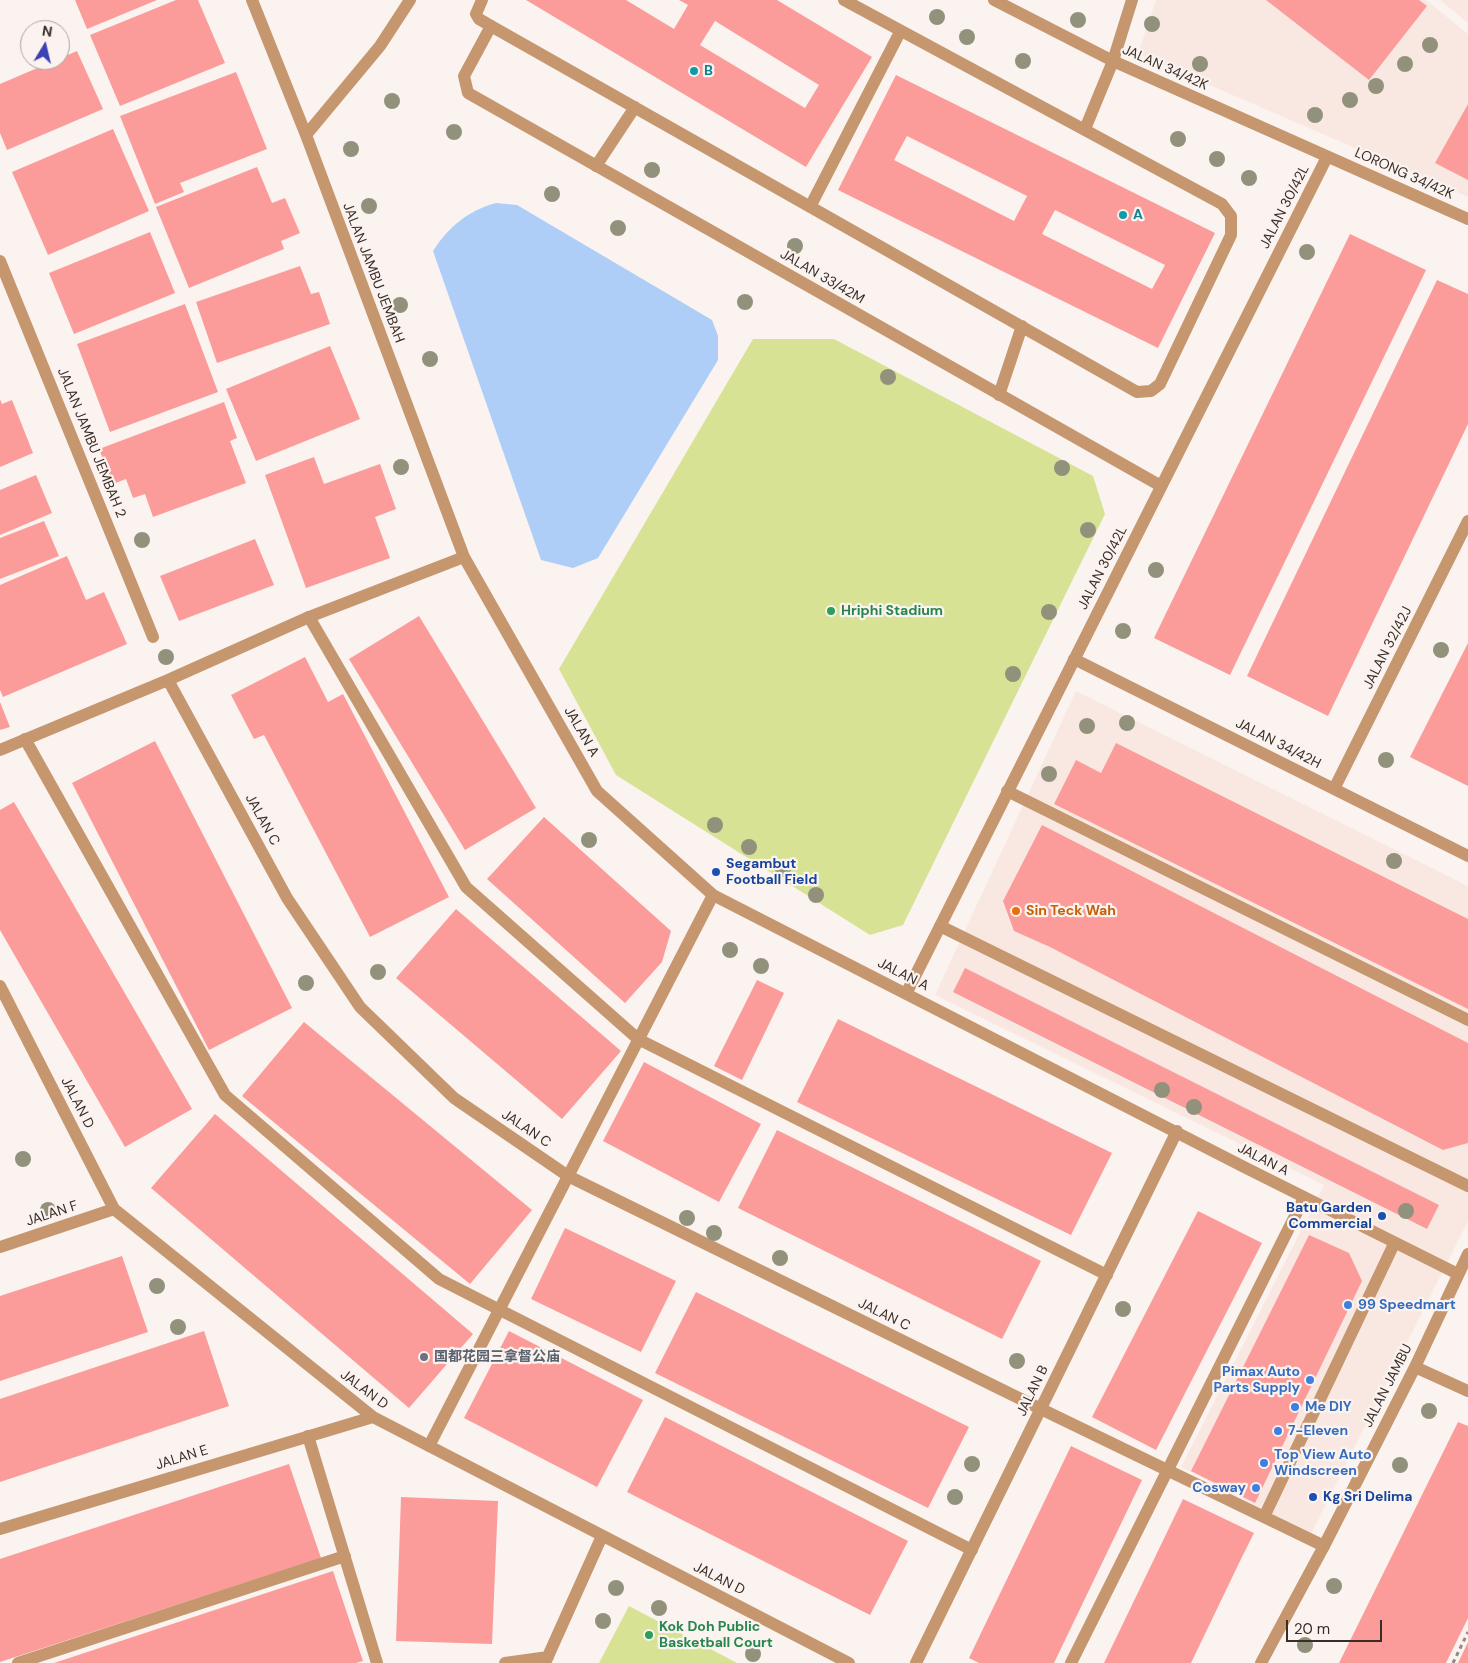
<!DOCTYPE html>
<html>
<head>
<meta charset="utf-8">
<style>
  body { margin:0 }
  #map { position:relative; width:1468px; height:1663px; overflow:hidden; background:#faf3f0; font-family:"DM Sans",sans-serif }
  canvas { display:block }
  .north { position:absolute; left:20px; top:20px; width:50px; height:50px; box-sizing:border-box; background:#faf3f0; border:1px solid #ada4a0; border-radius:50%; rotate:9deg; font-size:14px; font-weight:700; line-height:20px; text-align:center; color:#3a2d27 }
  .north::after { content:''; display:block; margin:auto; width:18px; height:22px; background:#3c42b6; clip-path:polygon(50% 0,100% 100%,50% 72%,0 100%) }
  .scale { position:absolute; left:1286px; top:1620px; width:96px; height:22px; box-sizing:border-box; border:2px solid #3a2d27; border-top:0; padding-left:6px; font-size:15px; line-height:18px; white-space:nowrap; color:#3a2d27; -webkit-text-stroke:4px #faf3f0; paint-order:stroke }
</style>
</head>
<body>
<div id="map">
<canvas width="1468" height="1663"></canvas>
<div class="north">N</div>
<div class="scale">20 m</div>
</div>
<script>
const g = document.querySelector('canvas').getContext('2d');
g.lineJoin = 'round';
function paint(path, color) { g.fillStyle = color; g.fill(path, 'evenodd'); }
function stroke(path, color, width, dash) { g.strokeStyle = color; g.lineWidth = width; g.lineCap = dash ? 'butt' : 'round'; g.setLineDash(dash || []); g.stroke(path); }
function label(font, color, halo, rows, align = 'center') {
  g.font = font + ' "DM Sans","Noto Sans SC",sans-serif'; g.lineWidth = 4.5; g.setLineDash([]); g.textBaseline = 'middle'; g.strokeStyle = halo; g.fillStyle = color; for (const [text, x, y, turn = 0] of rows) {
    g.save(); g.translate(x, y); g.rotate((+turn || 0) * Math.PI / 180); g.textAlign = isNaN(turn) ? turn : align; if (halo) g.strokeText(text, 0, 0); g.fillText(text, 0, 0); g.restore();
  }
}
const built = new Path2D(`
  M1156 0H1426L1468 34V197L1138 54Z
  M1440 0H1468V23Z
  M1076 691 1468 886V1221L1311 1534 1181 1467 1324 1185 935 995Z`);
const green = new Path2D(`
  M753 339H834L1093 476 1105 514 903 925 870 935 616 775 559 669Z
  M629 1606 737 1663H599Z`);
const water = new Path2D(`
  M496 203 517 205 712 320 718 336V360L598 558 573 568 541 560 433 251C449 226 468 211 496 203Z`);
const building = new Path2D(`
  M75 0H157L87 29Z
  M176 0H198L225 63 120 106 90 35Z
  M526 0H626L674 29 688 5 679 0H777L872 57 806 167ZM715 21 819 85 805 108 700 45Z
  M1266 0H1419L1427 6 1369 80Z
  M77 51 103 109 7 150 0 133V84Z
  M236 72 267 149 180 183 184 192 155 204 120 116Z
  M896 75 1215 233 1158 348 838 190ZM907 136 1027 196 1014 221 894 160ZM1055 210 1165 265 1152 289 1042 234Z
  M1468 104V180L1435 163Z
  M113 129 149 211 48 255 12 172Z
  M257 167 272 203 285 198 300 233 281 241 284 249 189 288 156 207Z
  M150 232 175 293 74 334 49 273Z
  M1350 234 1426 270 1230 675 1154 638Z
  M300 266 311 294 319 292 330 324 217 363 196 302Z
  M1437 280 1468 294V424L1328 716 1247 676Z
  M185 304 218 392 110 432 77 344Z
  M330 346 360 419 256 461 226 389Z
  M0 399 2 404 12 400 33 453 0 467Z
  M224 402 237 438 230 441 246 483 153 517 145 494 133 498 126 479 113 484 99 449Z
  M314 457 324 484 380 464 396 509 375 517 390 558 306 588 265 475Z
  M36 475 52 513 0 535V490Z
  M44 521 59 556 0 579V538Z
  M255 539 274 585 179 621 160 576Z
  M67 556 86 600 104 592 127 644 3 697 0 690V585Z
  M419 616 536 808 465 850 349 659Z
  M1468 643V786L1410 757Z
  M305 657 328 702 343 694 449 897 370 937 264 735 254 739 231 695Z
  M0 702 10 727 0 730Z
  M155 741 292 1008 209 1050 72 783Z
  M1116 743 1468 919V1009L1054 804 1076 760 1101 773Z
  M14 802 192 1109 125 1147 0 930V810Z
  M544 817 671 931 662 962 625 1003 487 879Z
  M1042 825 1468 1043V1143L1443 1150 1050 947 1014 931 1003 901Z
  M456 909 621 1051 562 1119 396 978Z
  M965 968 1439 1205 1427 1229 953 992Z
  M757 980 784 993 742 1080 714 1066Z
  M838 1019 1112 1153 1071 1235 797 1102Z
  M304 1022 532 1210 470 1284 242 1096Z
  M644 1062 761 1124 719 1202 603 1141Z
  M215 1114 473 1334 409 1408 151 1188Z
  M777 1130 1041 1261 1002 1339 738 1208Z
  M1198 1211 1262 1243 1156 1450 1092 1417Z
  M565 1228 676 1281 641 1352 531 1299Z
  M1309 1235 1349 1253 1362 1281 1255 1503 1191 1471Z
  M122 1256 148 1332 0 1381V1296Z
  M696 1292 969 1427 928 1508 655 1373Z
  M204 1331 229 1406 0 1482V1399Z
  M509 1331 643 1400 597 1487 464 1418Z
  M665 1417 908 1541 870 1615 627 1492Z
  M1458 1422 1468 1426V1618L1446 1663H1339Z
  M1071 1446 1142 1480 1054 1663H979L969 1658Z
  M289 1464 321 1558 0 1662V1559Z
  M401 1497 498 1501 492 1644 396 1641Z
  M1183 1499 1254 1533 1241 1559 1191 1663H1104Z
  M333 1571 363 1661 356 1663H54Z
  M1468 1642V1663H1458Z`);
const path = new Path2D(`
  M1453 1663 1468 1632`);
const service = new Path2D(`
  M482 0 476 14 479 19 491 26 1137 392 1151 391 1160 384 1231 235V216L1222 204 844 0
  M1085 129 1113 61
  M596 166 635 107
  M810 207 900 32
  M999 395 1022 326
  M309 617 466 887 638 1039 1107 1275
  M25 739 225 1095 439 1279 972 1550
  M1007 791 1468 1020
  M1041 1409 1324 1546
  M308 1436 377 1663
  M429 1446 713 895
  M1264 1517 1394 1244
  M18 1663 345 1556
  M1071 1663 1304 1198`);
const minor = new Path2D(`
  M252 0 306 135 464 557 597 791 713 895 1244 1167 1458 1274
  M994 0 1113 61 1468 219
  M491 26 464 76 468 93 1161 486
  M1113 61 1132 0
  M306 135 380 46 410 0
  M0 261 153 637
  M1074 659 1468 856
  M168 680 287 898 360 1007 454 1098 568 1176 1041 1409
  M0 750 168 680 309 617 464 557
  M1334 789 1468 521
  M940 926 1468 1186
  M0 986 114 1209 373 1417 849 1663
  M906 994 1327 157
  M0 1247 114 1209
  M1415 1367 1468 1391
  M0 1529 373 1417
  M505 1663 548 1657
  M545 1663 602 1536
  M916 1663 1177 1131
  M1261 1663 1324 1546 1415 1367 1468 1254`);
const trees = [
  [937,17],
  [1078,20],
  [1152,24],
  [967,37],
  [1430,45],
  [1023,61],
  [1200,64],
  [1405,64],
  [1376,86],
  [1350,100],
  [392,101],
  [1315,115],
  [454,132],
  [1178,139],
  [351,149],
  [1217,159],
  [652,170],
  [1249,178],
  [552,194],
  [369,206],
  [618,228],
  [795,246],
  [1307,252],
  [745,302],
  [400,305],
  [430,359],
  [888,377],
  [401,467],
  [1062,468],
  [1088,530],
  [142,540],
  [1156,570],
  [1049,612],
  [1123,631],
  [1441,650],
  [166,657],
  [1013,674],
  [1127,723],
  [1087,726],
  [1386,760],
  [1049,774],
  [715,825],
  [589,840],
  [749,847],
  [1394,861],
  [783,869],
  [816,895],
  [730,950],
  [761,966],
  [378,972],
  [306,983],
  [1162,1090],
  [1194,1107],
  [23,1159],
  [48,1210],
  [1406,1211],
  [687,1218],
  [714,1233],
  [780,1258],
  [157,1286],
  [1123,1309],
  [178,1327],
  [1017,1361],
  [1429,1411],
  [972,1464],
  [1400,1465],
  [955,1497],
  [1334,1586],
  [616,1588],
  [659,1608],
  [603,1621],
  [1305,1645],
  [753,1654]
];
const markers = [
  [694,71,5,"#0f9aa8"],
  [1123,215,5,"#0f9aa8"],
  [831,611,5,"#2e9e5b"],
  [716,872,5,"#1a4fb4"],
  [1016,911,5,"#e8710a"],
  [1382,1216,5,"#1a4fb4"],
  [1348,1305,5,"#3f7fe0"],
  [424,1357,5,"#6b7280"],
  [1310,1380,5,"#3f7fe0"],
  [1295,1407,5,"#3f7fe0"],
  [1278,1431,5,"#3f7fe0"],
  [1264,1463,5,"#3f7fe0"],
  [1256,1488,5,"#3f7fe0"],
  [1313,1497,5,"#1a4fb4"],
  [649,1635,5,"#2e9e5b"]
];
const streetNames = [
  ["JALAN 34/42K",1165,68,24],
  ["LORONG 34/42K",1404,174,24],
  ["JALAN 30/42L",1285,207,-63],
  ["JALAN JAMBU JEMBAH",373,273,69],
  ["JALAN 33/42M",822,277,30],
  ["JALAN JAMBU JEMBAH 2",91,443,68],
  ["JALAN 30/42L",1103,568,-63],
  ["JALAN 32/42J",1388,648,-63],
  ["JALAN A",581,732,60],
  ["JALAN 34/42H",1278,744,27],
  ["JALAN C",262,820,61],
  ["JALAN A",903,975,27],
  ["JALAN D",77,1103,63],
  ["JALAN C",526,1129,34],
  ["JALAN A",1263,1160,27],
  ["JALAN F",52,1214,-18],
  ["JALAN C",884,1315,26],
  ["JALAN JAMBU",1388,1386,-63],
  ["JALAN D",364,1390,37],
  ["JALAN B",1033,1391,-64],
  ["JALAN E",182,1458,-17],
  ["JALAN D",719,1579,27]
];
const cultureNames = [
  ["B",704,71],
  ["A",1133,215]
];
const leisureNames = [
  ["Hriphi Stadium",841,611],
  ["Kok Doh Public",659,1627],
  ["Basketball Court",659,1643]
];
const transitNames = [
  ["Segambut",726,864],
  ["Football Field",726,880],
  ["Batu Garden",1372,1208,"right"],
  ["Commercial",1372,1224,"right"],
  ["Kg Sri Delima",1323,1497]
];
const foodNames = [
  ["Sin Teck Wah",1026,911]
];
const shopNames = [
  ["99 Speedmart",1358,1305],
  ["Pimax Auto",1300,1372,"right"],
  ["Parts Supply",1300,1388,"right"],
  ["Me DIY",1305,1407],
  ["7-Eleven",1288,1431],
  ["Top View Auto",1274,1455],
  ["Windscreen",1274,1471],
  ["Cosway",1246,1488,"right"]
];
const worshipNames = [
  ["国都花园三拿督公庙",434,1357]
];
paint(built, '#f9e8e1');
paint(green, '#d8e295');
paint(water, '#aecef8');
paint(building, '#fc9c9a');
stroke(path, '#948985', 3, [4, 4]);
stroke(service, '#c6976f', 12);
stroke(minor, '#c6976f', 12);
g.fillStyle = '#92917b';
for (const [x, y] of trees) { g.beginPath(); g.arc(x, y, 8, 0, 2 * Math.PI); g.fill(); }
for (const [x, y, r, color] of markers) { const dot = new Path2D(); dot.arc(x, y, r, 0, 2 * Math.PI); g.fillStyle = color; g.fill(dot); stroke(dot, '#faf3f0', 2); }
label('14px', '#3a2d27', '#faf3f0', streetNames);
label('bold 14px', '#0d838f', '#faf3f0', cultureNames, 'left');
label('bold 14px', '#27864d', '#faf3f0', leisureNames, 'left');
label('bold 14px', '#164399', '#faf3f0', transitNames, 'left');
label('bold 14px', '#c56008', '#faf3f0', foodNames, 'left');
label('bold 14px', '#366cbe', '#faf3f0', shopNames, 'left');
label('bold 14px', '#5b616d', '#faf3f0', worshipNames, 'left');
</script>
</body>
</html>
